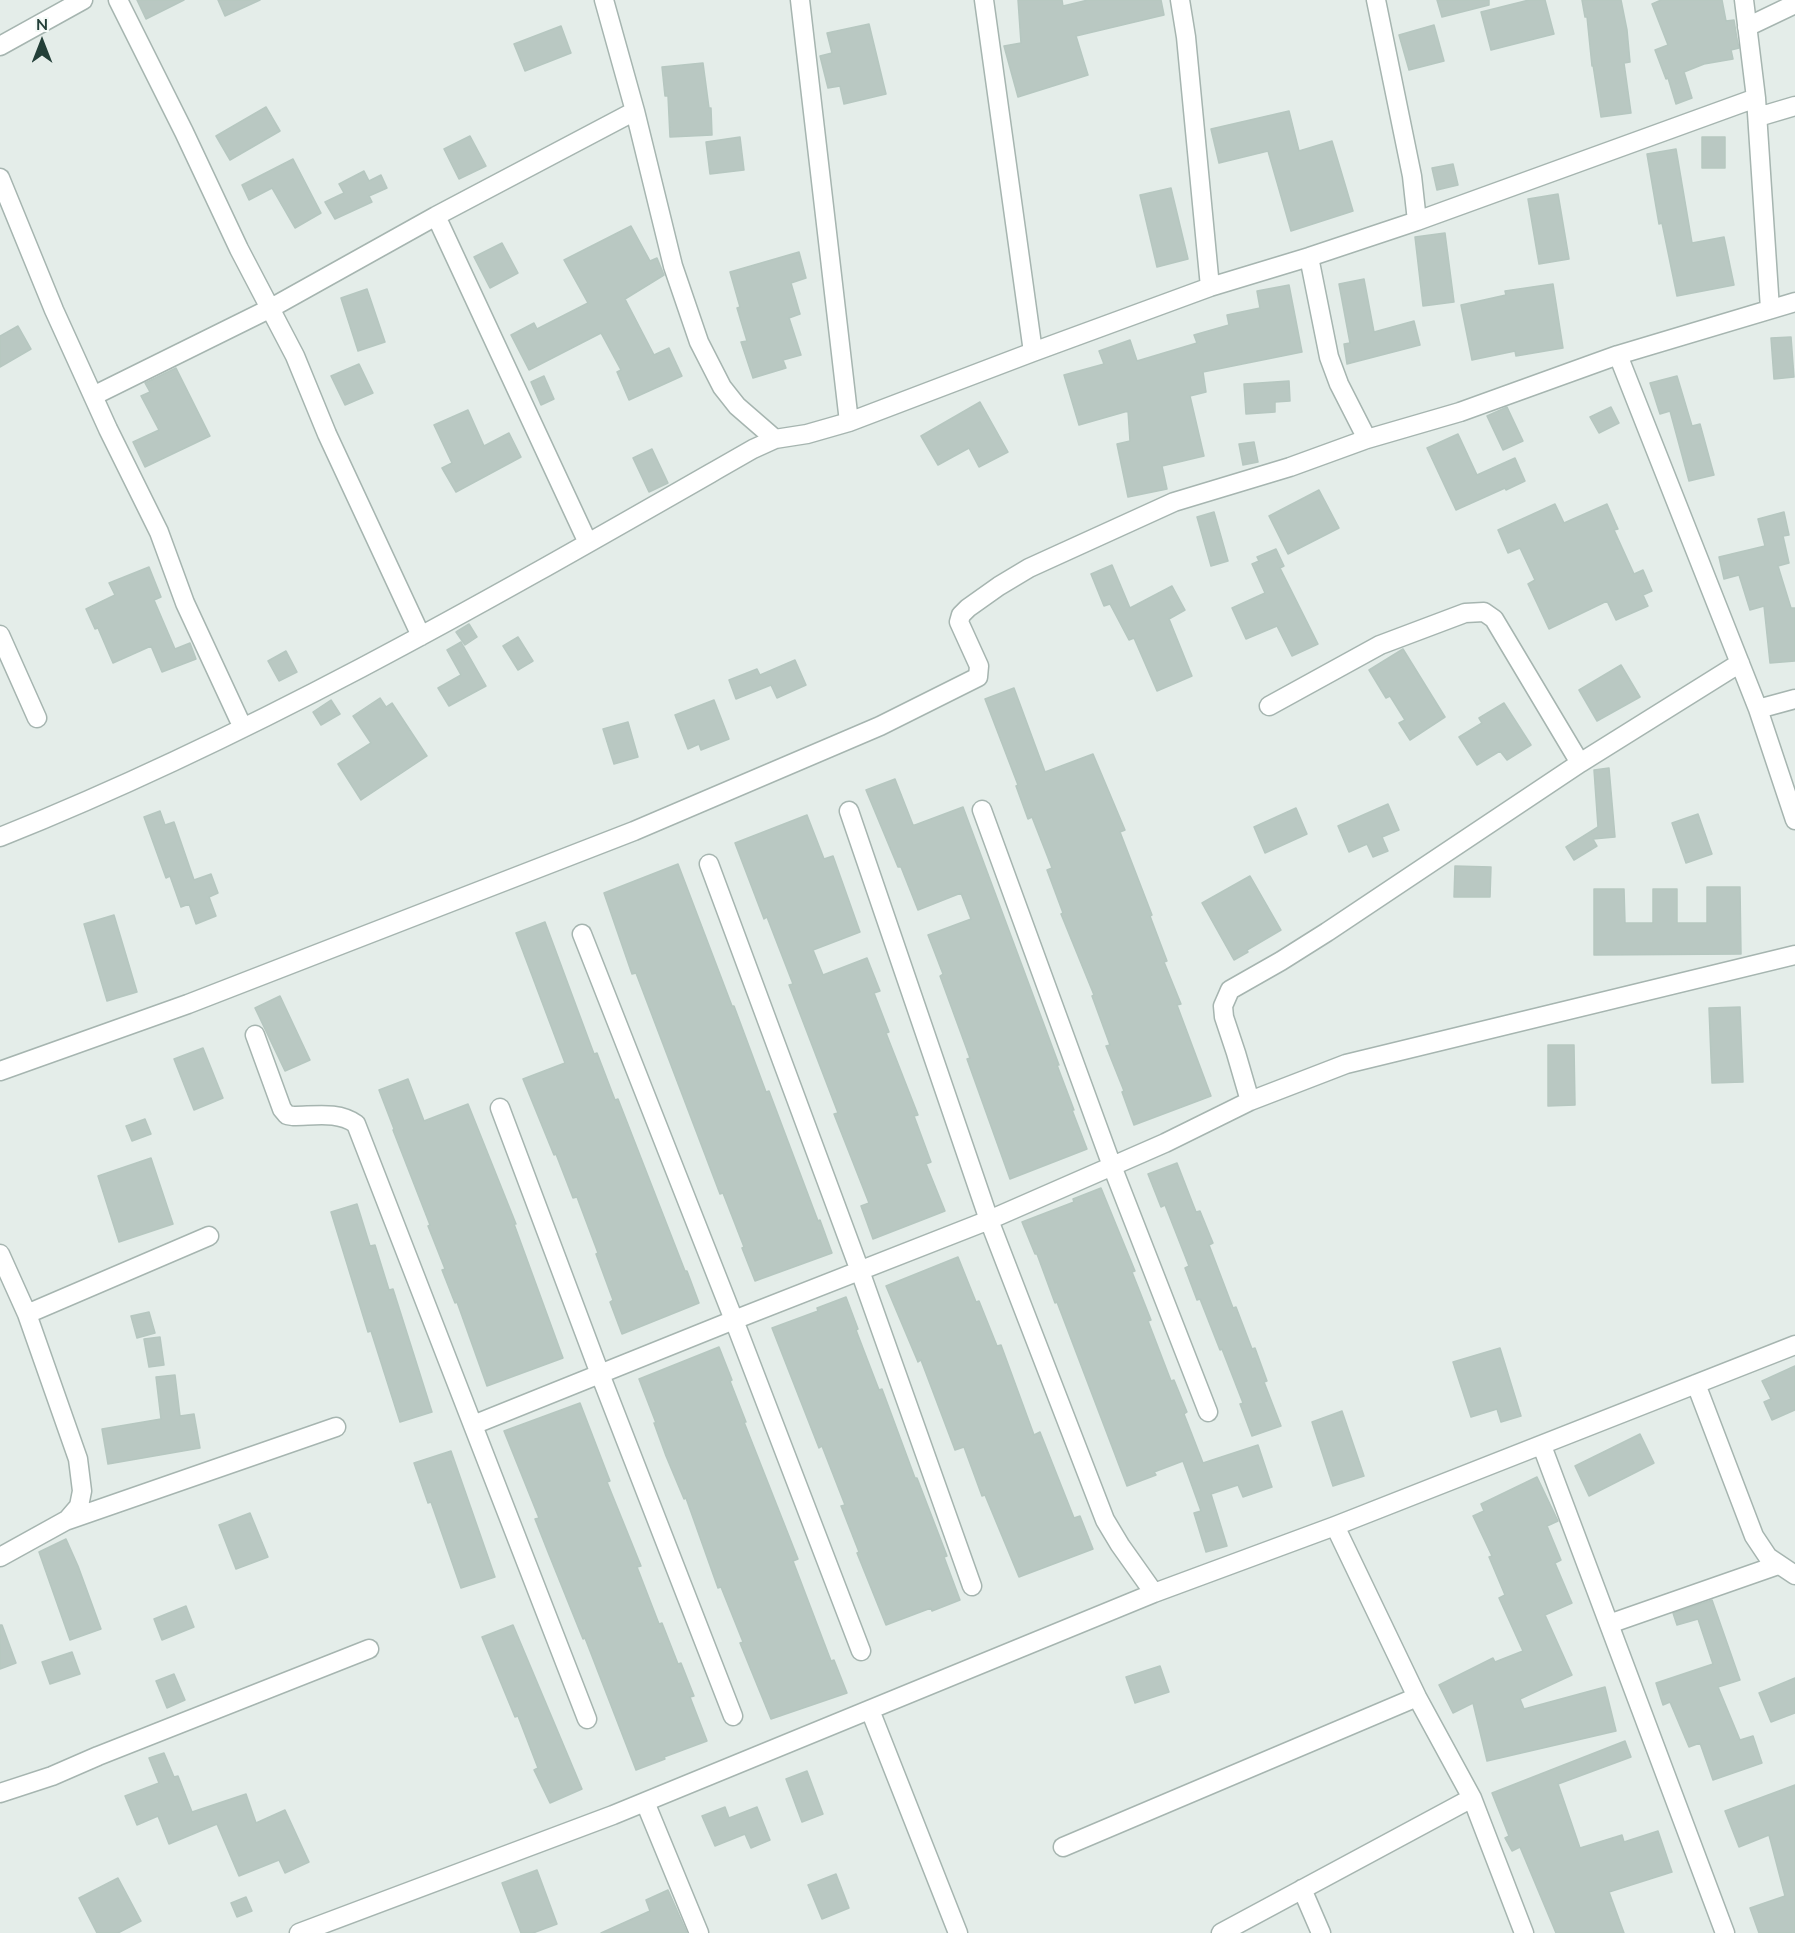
<!DOCTYPE html>
<html>
<head>
<meta charset="utf-8">
<style>
  body { margin:0 }
  #map { position:relative; width:1795px; height:1933px; overflow:hidden; background:#e4ede9; font-family:Mulish,sans-serif }
  canvas { display:block }
  .north { position:absolute; left:12px; top:12px; width:60px; height:60px; -webkit-text-stroke:4px #f4faf7; paint-order:stroke; rotate:0deg; font-size:16px; font-weight:700; line-height:24px; text-align:center; color:#233f38 }
  .north::after { content:''; display:block; margin:auto; width:21px; height:27px; background:#233f38; clip-path:polygon(50% 0,100% 100%,50% 72%,0 100%) }
</style>
</head>
<body>
<div id="map">
<canvas width="1795" height="1933"></canvas>
<div class="north">N</div>
</div>
<script>
const g = document.querySelector('canvas').getContext('2d');
g.lineJoin = 'round';
function paint(path, color) { g.fillStyle = color; g.fill(path, 'evenodd'); }
function stroke(path, color, width, dash) { g.strokeStyle = color; g.lineWidth = width; g.lineCap = dash ? 'butt' : 'round'; g.setLineDash(dash || []); g.stroke(path); }
const building = new Path2D(`
  M137 0H184L146 19Z
  M218 0H260L225 16Z
  M1018 0H1062L1063 6 1088 0H1161L1164 15 1076 36 1088 75 1018 97 1004 46 1021 43Z
  M1437 0H1489V5L1442 17Z
  M1529 0H1545L1554 34 1491 50 1481 12Z
  M1582 0H1621L1627 30 1630 62 1624 63 1631 113 1601 117 1593 65 1592 66 1587 17H1585Z
  M1661 0H1722L1726 21 1734 20 1737 39 1739 48 1731 50 1733 59 1704 64 1684 72 1692 98 1676 104 1668 78 1666 79 1655 50 1668 45 1652 4Z
  M869 24 886 94 844 104 840 86 828 88 820 56 832 53 827 33Z
  M1434 25 1444 61 1409 70 1399 35Z
  M561 26 571 53 525 71 514 44Z
  M703 63 709 108H711L712 135 670 137 668 96H665L662 67Z
  M266 107 280 131 230 160 216 136Z
  M1289 111 1299 151 1332 141 1353 211 1291 231 1268 151 1219 163 1211 129Z
  M470 136 486 166 459 179 444 149Z
  M740 137 744 170 710 174 706 142Z
  M1702 137H1725V168H1702Z
  M1676 149 1692 243 1724 237 1734 285 1677 296 1662 223 1659 224 1647 154Z
  M293 159 321 213 295 228 272 188 249 200 242 185Z
  M1453 164 1458 185 1437 190 1432 168Z
  M364 171 369 181 381 175 387 188 369 196 372 202 335 219 325 202 344 193 339 184Z
  M1171 188 1188 259 1157 267 1140 195Z
  M1558 194 1569 259 1539 264 1528 199Z
  M631 226 650 261 657 258 664 275 625 299 654 355 669 348 682 376 629 400 617 372 621 370 601 333 529 370 511 335 534 323 537 329 588 303 564 260Z
  M1445 233 1454 302 1423 306 1415 237Z
  M502 243 518 273 490 288 474 257Z
  M799 252 806 278 791 283 800 314 789 318 801 355 783 360 786 368 753 378 741 342 747 341 737 308 740 307 730 272Z
  M1364 279 1374 332 1414 321 1420 345 1347 364 1344 344 1350 343 1339 284Z
  M1553 284 1563 348 1516 356 1515 351 1472 360 1461 305 1506 295 1505 291Z
  M1289 285 1302 352 1203 372 1206 392 1190 396 1204 456 1162 466 1167 489 1128 497 1117 444 1130 441 1128 411 1079 425 1064 375 1104 364 1099 351 1130 340 1137 361 1197 343 1194 335 1229 325 1227 315 1260 308 1257 291Z
  M367 289 385 342 358 351 341 298Z
  M18 326 31 349 0 367V336Z
  M1791 337 1794 377 1774 379 1771 338Z
  M359 364 373 393 345 405 331 376Z
  M176 368 210 436 145 467 133 442 159 430 141 396 150 392 145 383Z
  M544 376 554 399 541 405 531 382Z
  M1677 376 1692 426 1700 424 1714 475 1689 481 1670 411 1660 414 1650 383Z
  M1289 381 1290 401 1275 402V412L1246 414 1244 384Z
  M980 402 1008 452 979 467 969 448 938 465 921 436Z
  M1507 407 1523 441 1503 450 1487 416Z
  M1611 407 1619 423 1599 433 1590 417Z
  M468 410 484 446 509 433 521 457 456 492 442 468 452 463 434 425Z
  M1458 434 1477 475 1515 458 1525 481 1506 490 1505 488 1456 510 1427 448Z
  M1254 442 1258 462 1243 465 1239 444Z
  M652 449 668 483 649 492 633 458Z
  M1319 490 1339 528 1288 554 1269 516Z
  M1555 504 1564 523 1607 504 1618 529 1614 530 1634 574 1643 570 1652 591 1643 595 1648 606 1616 620 1607 601 1549 629 1528 584 1535 580 1520 548 1508 553 1498 530Z
  M1214 512 1228 561 1211 566 1197 517Z
  M1784 512 1789 535 1783 536 1789 563 1778 566 1791 608H1795V661L1770 663 1764 606 1750 610 1739 575 1724 579 1719 557 1765 546 1758 519Z
  M1276 549 1284 566 1280 568 1318 644 1292 656 1277 626 1246 639 1232 608 1265 593 1252 564 1259 561 1257 557Z
  M1112 565 1130 608 1172 586 1185 610 1169 619 1192 676 1157 691 1134 638 1129 640 1110 604 1104 606 1091 574Z
  M149 567 161 597 154 600 175 649 190 643 196 659 162 672 151 646 113 663 98 628 95 629 86 609 115 595 109 583Z
  M469 624 477 637 465 645 456 632Z
  M518 637 533 661 518 670 503 646Z
  M461 642 486 686 449 706 438 688 461 675 447 650Z
  M1403 649 1445 717 1410 740 1399 723 1405 720 1390 696 1386 698 1369 670Z
  M286 651 297 672 279 681 268 661Z
  M795 660 806 685 777 698 771 685 736 699 729 680 757 669 760 675Z
  M1621 665 1640 697 1597 721 1579 690Z
  M1014 688 1045 772 1093 754 1125 830 1120 832 1152 915 1150 916 1167 961 1164 962 1181 1004 1177 1005 1211 1096 1134 1125 1122 1092 1124 1091 1106 1046 1110 1045 1092 996 1094 995 1061 914 1063 913 1047 870 1052 868 1032 817 1028 819 1016 786 1018 785 985 699Z
  M380 698 386 707 392 703 427 756 361 800 338 764 371 743 353 716Z
  M331 700 340 714 321 725 313 712Z
  M714 700 729 739 701 750 699 744 688 749 675 715Z
  M1504 703 1531 745 1507 760 1500 751 1477 765 1459 737 1482 723 1479 718Z
  M628 722 638 757 614 764 603 729Z
  M1609 768 1615 837 1593 839 1597 846 1574 860 1566 847 1598 827 1594 770Z
  M895 779 913 825H915L963 807 1059 1065H1057L1074 1110H1072L1087 1149 1010 1179 967 1059 970 1058 940 976 943 974 928 935 971 919 961 893 918 910 901 867H898L866 790Z
  M1388 804 1399 830 1382 837 1388 851 1373 857 1367 844 1349 852 1338 826Z
  M1296 808 1307 834 1265 853 1254 827Z
  M160 811 165 825 174 822 194 880 211 874 218 893 209 897 216 916 196 924 189 904 181 907 170 876 166 878 144 817Z
  M1698 814 1712 854 1686 863 1672 823Z
  M807 815 824 859 833 856 860 932 813 950 823 975 867 958 880 991 874 993 889 1032 886 1033 918 1115 914 1116 931 1162 926 1164 945 1211 873 1239 861 1206 869 1203 834 1114 838 1113 789 985 793 984 767 917 764 919 735 843Z
  M678 864 732 1006H734L766 1092 769 1091 818 1221 820 1220 832 1253 755 1281 742 1248 744 1247 723 1193 720 1194 636 973 632 974 604 893Z
  M1455 866 1491 867 1490 897H1454Z
  M1250 876 1281 930 1247 950 1248 952 1234 960 1202 903Z
  M1707 887H1740L1741 954 1594 955V889H1624L1625 923H1653V889H1677V923H1707Z
  M114 915 137 992 107 1001 84 924Z
  M545 922 594 1054 597 1053 615 1100 618 1099 685 1271H687L699 1303 622 1334 610 1302 613 1300 596 1254 598 1253 577 1197 573 1198 556 1154 554 1155 523 1079 565 1063 516 933Z
  M280 996 310 1060 285 1071 255 1008Z
  M1740 1007 1743 1082 1712 1083 1709 1008Z
  M1548 1045H1574L1575 1105 1548 1106Z
  M203 1048 223 1098 194 1110 174 1059Z
  M408 1079 424 1121 468 1104 516 1224H514L563 1358 487 1386 457 1302 455 1303 442 1270 445 1269 428 1226 430 1225 393 1130 394 1129 379 1090Z
  M145 1119 151 1134 132 1141 126 1126Z
  M151 1158 173 1224 119 1242 98 1176Z
  M1177 1163 1196 1212 1200 1211 1213 1243 1209 1245 1233 1308 1236 1307 1252 1349 1255 1348 1267 1381 1264 1382 1281 1426 1252 1436 1240 1404 1243 1403 1222 1349 1220 1350 1200 1299 1197 1300 1185 1268 1189 1266 1165 1205 1161 1207 1148 1174Z
  M1101 1188 1135 1271 1132 1272 1151 1320 1148 1321 1171 1381 1174 1380 1187 1412 1184 1414 1203 1463 1258 1445 1272 1487 1243 1497 1238 1485 1211 1494 1227 1546 1206 1552 1194 1513 1201 1511 1183 1461 1154 1472 1156 1475 1127 1486 1057 1302 1055 1303 1037 1254H1035L1022 1222 1074 1202 1073 1199Z
  M357 1204 370 1246 375 1245 389 1290 393 1289 432 1412 400 1422 371 1331 368 1332 331 1212Z
  M958 1257 976 1302 979 1301 997 1346 1001 1345 1034 1435 1040 1432 1074 1518 1080 1516 1093 1549 1019 1577 985 1495 982 1496 964 1447 955 1450 921 1360 918 1362 886 1286Z
  M846 1297 858 1329 856 1330 879 1390 882 1389 915 1478H917L947 1556 944 1557 960 1600 932 1611 931 1608 886 1625 857 1553 859 1552 841 1506 845 1505 822 1446 819 1448 772 1328 818 1311 817 1308Z
  M149 1312 155 1333 137 1338 131 1316Z
  M160 1337 164 1365 149 1367 144 1339Z
  M719 1347 732 1380 730 1381 746 1422H744L798 1559 793 1561 831 1661 834 1660 847 1693 771 1719 740 1643 743 1642 721 1587 718 1588 686 1498 684 1499 666 1456 654 1423H656L639 1379Z
  M1500 1348 1521 1416 1501 1422 1497 1409 1471 1417 1453 1362Z
  M1795 1366V1410L1772 1420 1764 1402 1771 1399 1762 1381Z
  M175 1375 180 1416 194 1414 200 1448 108 1464 102 1429 161 1419 156 1377Z
  M580 1403 610 1481 607 1482 641 1566 637 1567 659 1624 662 1623 678 1664 681 1663 694 1696 690 1697 707 1741 664 1757 665 1759 636 1770 585 1638 583 1639 548 1552 535 1519 539 1518 504 1431Z
  M1342 1411 1364 1476 1333 1486 1312 1422Z
  M1640 1434 1654 1463 1589 1496 1575 1466Z
  M451 1451 495 1577 461 1588 431 1502 428 1503 414 1463Z
  M1537 1477 1558 1521 1547 1526 1561 1560 1555 1563 1572 1603 1545 1615 1572 1675 1520 1699 1524 1709 1605 1687 1616 1731 1487 1761 1473 1703 1453 1713 1439 1685 1493 1658 1495 1662 1523 1651 1499 1598 1505 1595 1489 1557 1492 1556 1473 1516 1484 1511 1481 1504Z
  M250 1513 268 1557 236 1569 219 1525Z
  M66 1539 78 1566 101 1629 70 1640 39 1552Z
  M1712 1600 1740 1680 1718 1687 1740 1740 1753 1736 1762 1763 1713 1780 1700 1743 1689 1747 1670 1702 1663 1705 1656 1683 1713 1664 1698 1619 1677 1625 1673 1613Z
  M186 1606 194 1627 162 1640 154 1619Z
  M0 1625H2L16 1663 0 1669Z
  M513 1625 582 1789 550 1803 534 1770 538 1768 518 1716 515 1717 482 1637Z
  M72 1652 80 1674 50 1684 42 1662Z
  M1160 1666 1169 1692 1135 1703 1126 1677Z
  M174 1674 185 1700 167 1708 156 1681Z
  M1795 1678V1713L1771 1722 1759 1693Z
  M1625 1741 1631 1757 1558 1784 1580 1848 1622 1835 1624 1842 1658 1831 1672 1872 1609 1892 1624 1933H1556L1520 1847 1512 1851 1505 1838 1509 1836 1492 1793Z
  M164 1753 174 1777 178 1776 192 1812 246 1794 256 1823 285 1810 309 1862 285 1873 279 1860 239 1876 217 1824 169 1844 158 1816 137 1825 125 1796 159 1783 149 1758Z
  M807 1771 823 1814 802 1822 786 1779Z
  M1795 1785V1933H1759L1750 1908 1785 1896 1769 1835 1739 1847 1725 1811Z
  M725 1807 729 1818 757 1807 770 1840 751 1848 745 1834 715 1846 702 1816Z
  M537 1870 557 1924 533 1933H521L502 1883Z
  M836 1874 849 1908 822 1919 808 1885Z
  M118 1878 141 1921 118 1933H97L79 1898Z
  M668 1890 687 1933H601L650 1911 646 1900Z
  M246 1897 252 1911 237 1917 231 1903Z`);
const minor = new Path2D(`
  M118 0 184 132 239 249 295 356 327 434 421 636
  M604 0 635 111 673 266 699 342 722 387 737 406 775 439
  M800 0 849 422
  M984 0 1033 352
  M1180 0 1186 37 1210 287
  M1376 0 1412 176 1417 221
  M1744 0 1756 98 1770 309
  M1747 27 1795 4
  M0 46 83 0
  M1758 117 1795 106
  M0 178 54 310 108 429 159 532 185 603 243 728
  M436 216 588 543
  M1309 257 1329 357 1339 384 1367 439
  M1618 355 1758 709 1795 820
  M93 396 271 308 436 216 635 111
  M0 635 37 718
  M1269 706 1380 645 1465 613 1484 612 1494 619 1580 763
  M1758 709 1795 699
  M982 810 1112 1166 1208 1412
  M849 811 989 1220 1105 1520 1120 1545 1154 1593
  M0 837C263 732 508 589 753 449L775 439 807 434 849 422 1033 352 1210 287 1309 257 1417 221 1756 98
  M709 864 860 1271 972 1586
  M582 934 734 1320 861 1651
  M255 1035 282 1109 287 1115 293 1116C315 1116 338 1111 356 1124L587 1719
  M0 1071 188 1004 634 831 880 726 978 677 979 666 959 622 961 615 968 608 999 586 1029 568 1174 502 1290 467 1367 439 1460 412 1618 355 1795 302
  M1250 1101 1236 1053 1224 1017 1223 1006 1230 990 1281 961 1327 932 1580 763 1740 663
  M500 1108 600 1374 733 1716
  M0 1254 27 1314 78 1459 82 1491 79 1506 67 1520 0 1557
  M27 1314 209 1236
  M1696 1384 1754 1536 1768 1557 1795 1575
  M473 1425 734 1320 989 1220 1165 1143 1250 1101 1346 1064 1795 955
  M1542 1446 1725 1933
  M68 1520 336 1427
  M1335 1526 1417 1697 1472 1798 1524 1933
  M1609 1624 1778 1565
  M870 1710 958 1933
  M0 1793 52 1776 98 1756 369 1649
  M645 1802 699 1933
  M1063 1847 1417 1697
  M1302 1889 1321 1933
  M299 1933 613 1815 1154 1593 1335 1526 1795 1345
  M1221 1933 1472 1798`);
paint(building, '#b9c8c2');
stroke(building, '#b6c7c0', 1.5);
stroke(minor, '#a6b5b0', 21);
stroke(minor, '#fff', 18);
</script>
</body>
</html>
